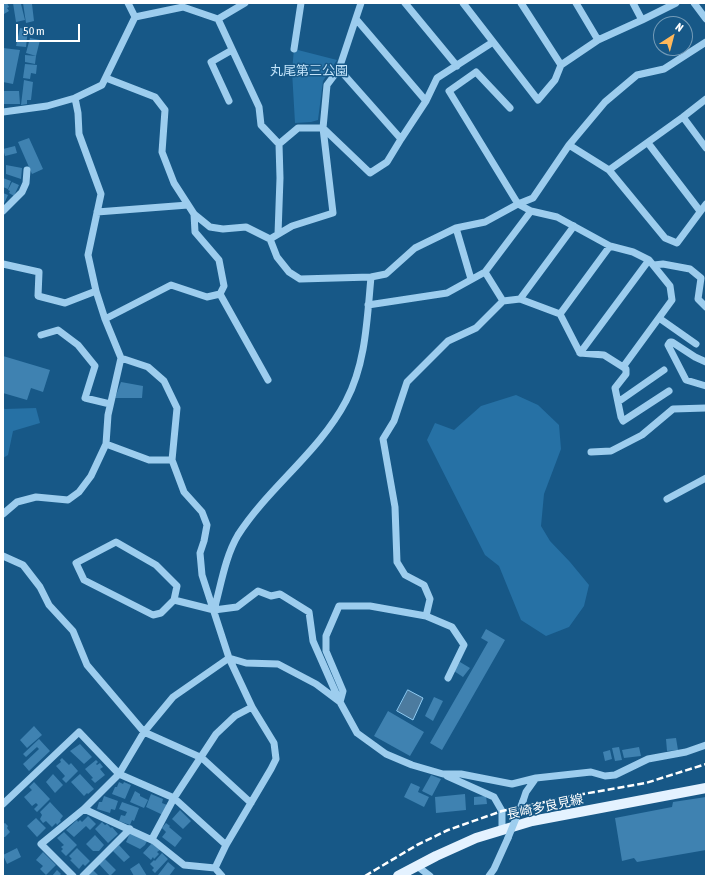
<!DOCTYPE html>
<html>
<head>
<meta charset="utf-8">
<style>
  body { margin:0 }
  #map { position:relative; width:709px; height:879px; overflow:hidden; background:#175887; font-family:"Asap Condensed",sans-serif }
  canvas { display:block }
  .frame { position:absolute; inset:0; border:4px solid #fff; pointer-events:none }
  .north { position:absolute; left:653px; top:16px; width:40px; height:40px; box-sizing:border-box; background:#175887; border:1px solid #749bb7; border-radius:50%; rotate:36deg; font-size:11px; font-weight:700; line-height:16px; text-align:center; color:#fff }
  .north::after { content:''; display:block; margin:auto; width:14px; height:18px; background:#ffb85a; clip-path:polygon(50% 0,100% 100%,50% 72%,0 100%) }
  .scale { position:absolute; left:16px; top:24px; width:64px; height:18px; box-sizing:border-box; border:2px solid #fff; border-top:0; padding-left:5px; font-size:12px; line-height:14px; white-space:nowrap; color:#fff; -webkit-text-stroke:3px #175887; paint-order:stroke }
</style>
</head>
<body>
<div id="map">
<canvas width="709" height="879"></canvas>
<div class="frame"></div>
<div class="north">N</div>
<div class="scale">50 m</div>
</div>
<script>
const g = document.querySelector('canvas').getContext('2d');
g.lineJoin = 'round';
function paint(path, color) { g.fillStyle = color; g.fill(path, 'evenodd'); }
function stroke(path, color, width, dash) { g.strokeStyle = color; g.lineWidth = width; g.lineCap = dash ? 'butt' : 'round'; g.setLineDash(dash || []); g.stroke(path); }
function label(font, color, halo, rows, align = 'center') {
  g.font = font + ' "Asap Condensed","Noto Sans JP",sans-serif'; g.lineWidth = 3; g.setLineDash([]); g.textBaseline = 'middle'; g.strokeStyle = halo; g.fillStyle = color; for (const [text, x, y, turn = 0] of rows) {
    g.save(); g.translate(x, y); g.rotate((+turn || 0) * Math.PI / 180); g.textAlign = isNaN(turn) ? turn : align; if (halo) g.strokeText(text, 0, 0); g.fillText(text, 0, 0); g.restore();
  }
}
const green = new Path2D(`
  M294 49 337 60 323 81 318 120 311 122 295 123 292 71Z
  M516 395 538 405 559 425 561 449 544 494 541 526 550 541 570 562 589 585 584 606 569 627 546 636 521 620 499 566 485 555 427 440 435 423 454 430 481 406Z
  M3 408 5 409 36 408 40 423 13 431 8 455 3 458Z`);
const water = new Path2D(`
  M408 690 423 698 413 720 397 711Z`);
const building = new Path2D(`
  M3 3H7L9 7 7 8 9 11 4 14Z
  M13 3 21 4 25 20 16 22Z
  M23 3 32 4 34 21 26 23Z
  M20 28 28 29 26 47 16 46Z
  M30 38 40 40 36 56 26 53Z
  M3 48 20 50 13 84 3 82Z
  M25 55 36 56 35 64 25 62Z
  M25 64 37 65 36 74 31 73 30 79 23 78Z
  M24 80 33 82 31 100H27V104L21 105Z
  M3 91H19L20 104H3Z
  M29 138 43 169 32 174 18 142Z
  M15 146 17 153 5 156 3 149Z
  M6 165 22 168 21 179 6 174Z
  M3 178 11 181 8 189 3 187Z
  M12 182 19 185 14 196 9 193 10 191 8 190Z
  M3 193 8 195 3 206Z
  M3 356 50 370 43 392 31 388 27 400 3 393Z
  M121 382 143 386 142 398H115Z
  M486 629 505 640 442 750 430 743 488 642 481 638Z
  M460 662 470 668 463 677 454 671Z
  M434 697 443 701 433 721 425 716Z
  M388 711 424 732 410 756 374 736Z
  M34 726 42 735 27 748 20 740Z
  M676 738 678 750 667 751 666 739Z
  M39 739 50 751 29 771 23 764 39 749 37 747 26 757 23 754Z
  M80 744 92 757 84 764 70 751Z
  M619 747 622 760 615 761 612 748Z
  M639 747 641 756 624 758 622 750Z
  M610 750 612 759 605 761 603 752Z
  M62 758 69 765 71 763 78 771 66 783 62 779 65 776 56 766 61 762 60 760Z
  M96 760 98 762 96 764 97 765 100 763 103 767 100 769 105 775 95 783 91 779 93 778 85 769Z
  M53 774 63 785 55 793 46 782Z
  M80 774 94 789 88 794 87 793 84 796 71 782Z
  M431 775 441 779 432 796 422 791Z
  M34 782 50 799 37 812 34 809 38 805 36 803 32 806 24 797 32 790 29 787Z
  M119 782 123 784 124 782 131 785 125 799 112 794 115 787H117Z
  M411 783 420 787 418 792 429 797 424 807 404 797Z
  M135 791 140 794V796L148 800 144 808 130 802Z
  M151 794 163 799 162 803 167 805 163 815 146 807Z
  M465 794 466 810 436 813 435 797Z
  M104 796 118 801 115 810 111 809 110 813 97 809 99 802H102Z
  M486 796 487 804 474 805V797Z
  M706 797V850L637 862 634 858 622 861 615 818 672 807 673 802Z
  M50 802 63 816 60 820 61 821 57 825 56 823 52 827 46 821 43 823 40 819 42 815 40 812Z
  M122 802 139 808 134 821 132 820 130 825 119 821 121 815 125 816 127 812 119 809Z
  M180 810 191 821 183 829 172 819Z
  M88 816 96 824 90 830 86 826 74 837 66 830 77 820 78 822 80 820 82 822Z
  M36 818 46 828 37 837 27 826Z
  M102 822 105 825 107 824 111 828 112 827 118 834 108 843 95 829Z
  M5 823 8 826 7 828 10 832 5 837H3V824Z
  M166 823 170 826 169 827 182 838 175 847 162 837 166 832 162 828Z
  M64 832 77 845 66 856 61 851 63 849 61 847 64 845 57 838Z
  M130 833 147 841 145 845 140 849 126 842Z
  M95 835 104 845 99 851H93L86 844Z
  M152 843 160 850 157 852 159 854 154 859 153 857 151 860 143 853Z
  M119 845 130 857 124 862 113 851Z
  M17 848 21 857 7 864 3 855Z
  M77 848 90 861 85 866 83 864 79 869 70 860 72 859 69 856Z
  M43 852 56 865 46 875 40 869 43 866 36 860Z
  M162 853 168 859 155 873 152 870 154 868 150 864 154 860 155 861Z
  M105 859 116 870 110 876 99 864Z
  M168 862 175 868 169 876H159L158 875Z
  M139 863 147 876H134L130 869Z
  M57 870 61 874 59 876H52Z
  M93 870 99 876H87Z`);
const minor = new Path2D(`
  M128 3 135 17
  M405 3 457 66
  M463 3 538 100 555 80 561 65 598 40 642 20 676 3
  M521 3 561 65
  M576 3 598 40
  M633 3 642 20
  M694 3 706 19
  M135 17 183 7 218 19 245 3
  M218 19 259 107 261 125 279 144 298 128H323L370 173 387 162 401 139 426 101 437 78 493 42
  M356 19 426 101
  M294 49 301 3
  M339 69 401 139
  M106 78 155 97 165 110 162 152 174 183 194 214 210 227 223 229 246 227 270 239 277 257 289 272 300 279 371 277 386 274 415 248 456 228 485 222 518 204 533 198 569 145 605 102 637 75 664 69 706 42
  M229 101 211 62 232 50
  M3 112 47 106 75 98 102 85 135 17
  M683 117 706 148
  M648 143 700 211
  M569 145 609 170 665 238 677 243 706 204
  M609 170 683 117 706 99
  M3 211 22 192 26 183 27 170
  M97 212 188 205
  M194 214 195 232 219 260 224 286 220 294
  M456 228 471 279
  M278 234 280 178 279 144
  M270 239 292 226 333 213 323 128 327 85 339 69 361 3
  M3 264 39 272 38 296 65 303 96 291
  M654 265 663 264 690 269 701 278 698 299 706 307
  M485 272 503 301 520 299 560 314 580 353 604 355 623 367 672 300 670 286 649 260 633 252 610 246 557 217 531 211 518 204 449 91 476 72 510 108
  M220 294 268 380
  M520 299 574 226
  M368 305 447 293 485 272 531 211
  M560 314 610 246
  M659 318 696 344
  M105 319 171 285 207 297 220 294
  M41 335 58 330 78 345 95 366 85 398 110 404
  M580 353 649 260
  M121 358 148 367 164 381 177 408 172 460 184 492 202 512 207 525 204 541 200 553 202 575 229 658 252 707 274 743 276 759 271 769 226 845 215 868
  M706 362 695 357 672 342H670L668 345 686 380 706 386
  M623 367 626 369V374L615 388 621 417 623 421 669 391
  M618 402 664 370
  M106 444 149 460H172
  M591 452 611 451 642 435 673 409 706 408
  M667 499 706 478
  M3 514 17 502 36 497 68 500 79 492 91 476 106 444 108 415 121 358 105 319 96 291 88 255 101 194 79 134 78 113 75 98
  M3 556 23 565 40 587 49 605 73 631 87 665 144 732 202 758 251 803
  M174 600 161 613 153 615 84 580 76 563 116 542 156 565 177 586 174 600 214 610 237 607 258 591 271 596 280 594 309 612 313 641 339 700
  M214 610C221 585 225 557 238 535 268 488 320 451 346 401 366 363 367 319 371 277
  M426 616 430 599 424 585 405 575 397 562 395 507 383 439 394 421 407 382 448 341 476 328 503 301
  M340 702 343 691 326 651V636L339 606H370L426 616 452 627 464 645 448 678
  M447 776 494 797 502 811V830
  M536 778 591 772 605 776 615 775 648 759 686 752 706 745
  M3 804 79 732 119 774 174 798 226 845
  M84 809 154 841 184 865 215 868 222 876
  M152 839 174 798 216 734 235 716 252 707
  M417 866 430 876
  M73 876 41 844 84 809 119 774 144 732 173 697 229 658 246 663 278 664 316 684 340 702 357 733 386 754 412 765 443 774H461L512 784 536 778 526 792 523 801
  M83 876 130 829
  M489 876 494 869 508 838`);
const major = new Path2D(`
  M398 876 436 856 476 838 532 821 706 788`);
const rail = new Path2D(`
  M365 876 417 845 448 830 502 811 583 794 646 783 706 764`);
const minorBridge = new Path2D(`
  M508 838 523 801`);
const parkNames = [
  ["丸尾第三公園",309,71]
];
const streetNames = [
  ["長崎多良見線",545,807,-12]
];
paint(green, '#2671a5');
paint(water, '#4c7b9f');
stroke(water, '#8fcaf1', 1);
paint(building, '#3f82b1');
stroke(minor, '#9dcdee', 7);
stroke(major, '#e4f2ff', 10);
stroke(rail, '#fff', 2.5, [7, 3]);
stroke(minorBridge, '#9dcdee', 7);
label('13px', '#c3e4fa', '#175887', parkNames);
label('13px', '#fff', '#175887', streetNames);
</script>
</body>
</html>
